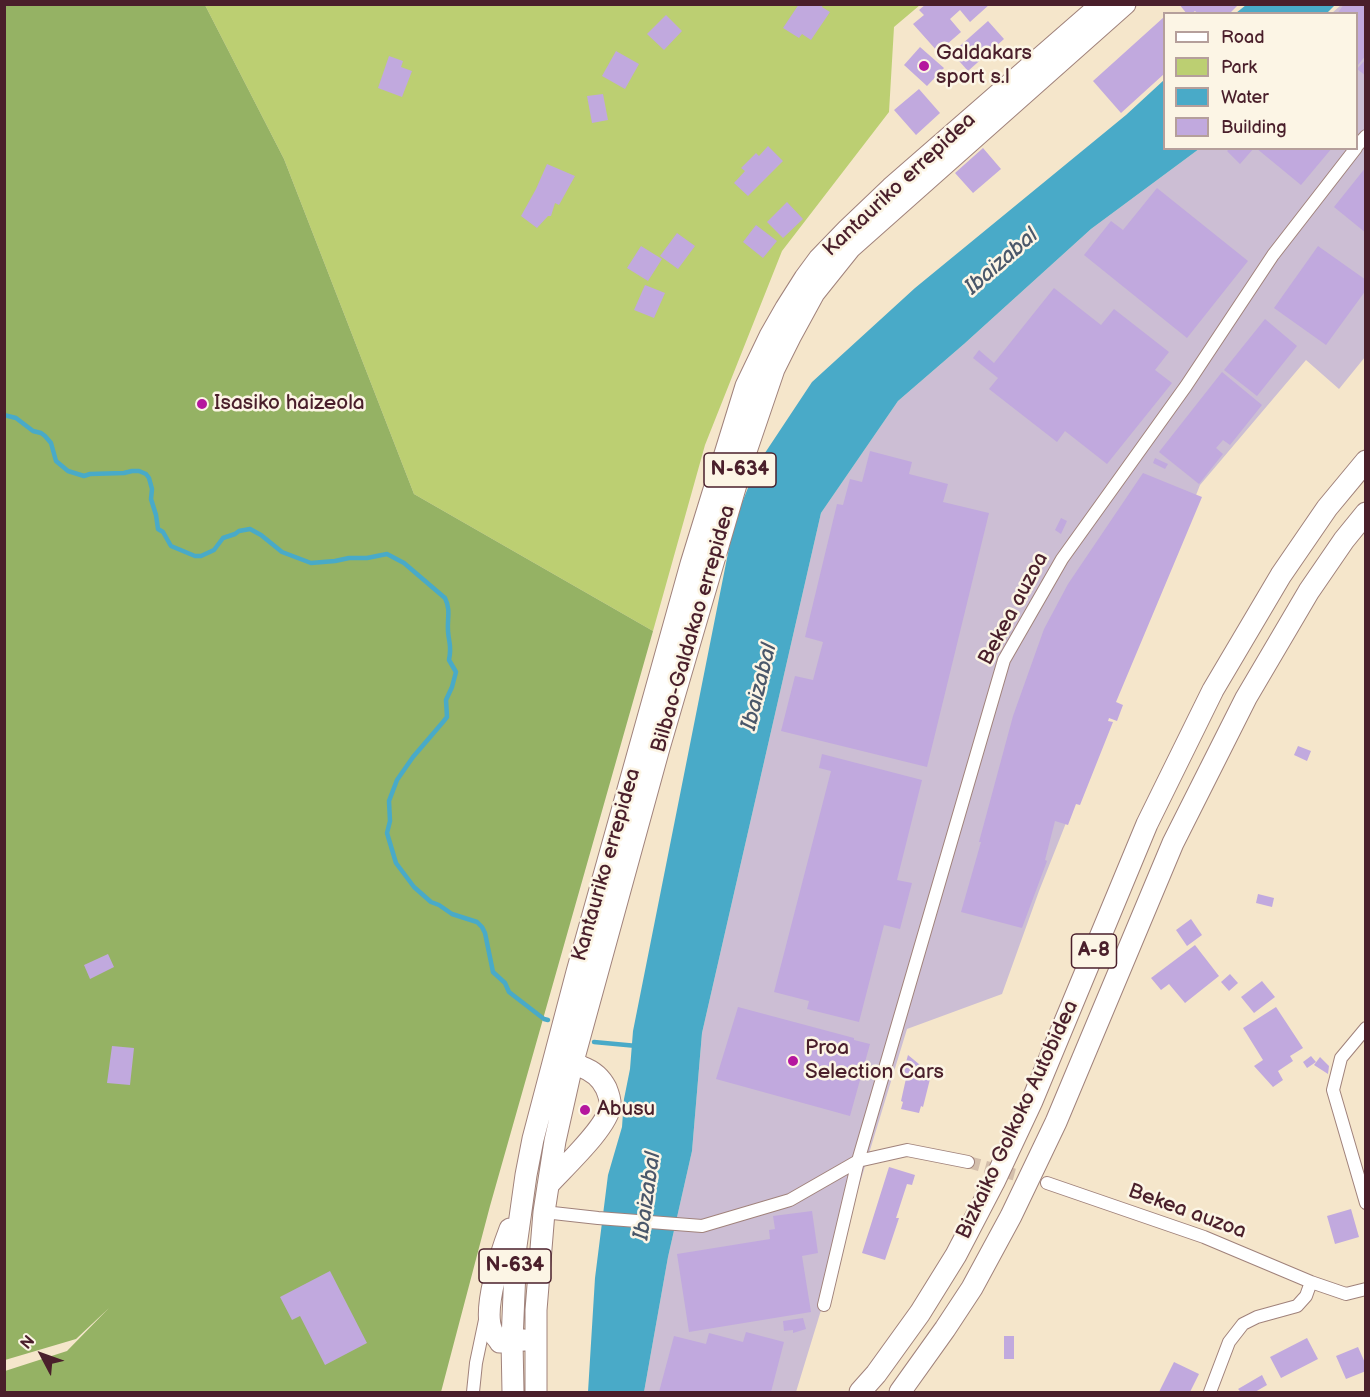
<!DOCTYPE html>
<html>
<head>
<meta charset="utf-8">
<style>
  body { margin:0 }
  #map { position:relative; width:1370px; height:1397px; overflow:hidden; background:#f5e6cb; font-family:"Balsamiq Sans",sans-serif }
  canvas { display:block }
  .frame { position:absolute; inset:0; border:6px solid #4a1f2b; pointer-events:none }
  .legend { position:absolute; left:1163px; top:12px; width:195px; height:138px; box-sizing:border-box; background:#fcf5e5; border:2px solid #b59f9b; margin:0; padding:8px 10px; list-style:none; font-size:18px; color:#4a1f2b }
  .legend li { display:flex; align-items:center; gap:12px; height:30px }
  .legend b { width:30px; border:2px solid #b59f9b }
  .north { position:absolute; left:12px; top:1325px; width:60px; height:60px; -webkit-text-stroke:4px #fcf5e5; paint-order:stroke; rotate:311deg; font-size:16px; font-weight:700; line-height:24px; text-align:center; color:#4a1f2b }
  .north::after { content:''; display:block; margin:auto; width:21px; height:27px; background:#4a1f2b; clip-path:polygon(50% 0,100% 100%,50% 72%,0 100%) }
</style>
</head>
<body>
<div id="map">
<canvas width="1370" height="1397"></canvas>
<div class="frame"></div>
<ul class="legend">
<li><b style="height:8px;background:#fff"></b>Road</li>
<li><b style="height:16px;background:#bccf72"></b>Park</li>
<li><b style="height:16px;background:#49aac8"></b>Water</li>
<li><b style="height:16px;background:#c1a9de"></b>Building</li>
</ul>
<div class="north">N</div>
</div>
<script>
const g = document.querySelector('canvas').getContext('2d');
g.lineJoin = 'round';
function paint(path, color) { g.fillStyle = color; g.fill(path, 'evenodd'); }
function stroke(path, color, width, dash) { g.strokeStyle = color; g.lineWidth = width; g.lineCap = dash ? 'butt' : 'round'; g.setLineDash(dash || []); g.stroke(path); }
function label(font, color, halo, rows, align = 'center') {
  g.font = font + ' "Balsamiq Sans",sans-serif'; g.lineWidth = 5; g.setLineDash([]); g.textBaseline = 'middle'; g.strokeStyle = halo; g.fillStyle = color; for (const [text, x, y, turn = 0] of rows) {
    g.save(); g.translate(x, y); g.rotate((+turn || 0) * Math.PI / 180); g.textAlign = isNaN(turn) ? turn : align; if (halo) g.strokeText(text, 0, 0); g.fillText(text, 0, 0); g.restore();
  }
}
const industrial = new Path2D(`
  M1341 5H1365V357L1339 389 1306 360 1200 485 1039 891 1002 994 907 1029 796 1392H644L668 1257 692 1151 702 1033 821 513 898 401 964 344 1091 229 1199 149 1356 148V14L1332 13Z`);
const green = new Path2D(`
  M205 5H920L894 27 889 112 782 251 705 445 653 631 414 494 284 159Z`);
const forest = new Path2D(`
  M5 5H205L284 159 414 494 653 631 490 1206 441 1392H5V1371L67 1351 109 1308 76 1339 5 1360Z`);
const water = new Path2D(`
  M1246 5V4L1335 5 1327 13H1236Z
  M1164 80V148L1199 149 1091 229 964 344 898 401 821 513 702 1033 692 1151 668 1257 644 1392H588L595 1278 608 1175 622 1127 624 1099 630 1069 633 1031 734 523 757 465 812 382 915 288 1126 115Z`);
const stream = new Path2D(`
  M4 415 16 418 33 431 41 433 45 436 51 443 56 461 68 471 84 476 90 474 124 473 132 471H139L146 474 149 478 152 489 151 499 156 515 158 529 163 532 171 546 195 556H201L214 550 223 538 235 534 239 531 250 529 261 535 282 552 311 563 335 561 349 558H367L387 554 404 563 445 598C451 610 447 619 448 631 449 645 452 645 449 660L456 672 452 687 446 700 447 717 443 722 413 757 397 780 389 801 390 821 387 833 396 863 414 887 431 902 439 905 452 914 477 922 482 927 485 933 493 972 505 983 509 992 544 1019 548 1020
  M594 1042 637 1046`);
const building = new Path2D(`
  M799 4H823L822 7 830 12 811 40 802 34 799 38 783 28Z
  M926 4H990L970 22 960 10 950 19 961 32 938 52 913 24 924 15 919 10Z
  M1179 4H1239L1229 14H1198L1195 11 1191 14H1187Z
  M1344 4H1362L1366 7V55L1358 65 1356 64V14H1337Z
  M666 15 682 31 664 50 647 34Z
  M1164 17V74L1121 113 1093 81Z
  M988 21 1004 39 968 71 952 53Z
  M920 47 944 68 927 86 904 65Z
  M616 51 639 64 625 89 602 76Z
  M389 56 403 61 401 67 412 71 402 97 378 88Z
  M1366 59V76L1357 69Z
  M919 89 940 113 916 135 894 110Z
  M603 94 608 120 592 123 587 96Z
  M768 146 783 161 748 196 734 183 745 171 741 168 756 153 759 156Z
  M983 148 1001 169 973 193 955 173Z
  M1230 148H1254L1240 164 1227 151Z
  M1256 148H1332L1301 185Z
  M547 164 575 176 559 205 555 203 551 216H548L537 228 521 216 536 189Z
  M1366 167V233L1334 207Z
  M1157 188 1248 261 1187 338 1084 255 1111 221 1123 230Z
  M787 202 803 219 783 238 767 222Z
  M756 225 777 241 763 258 743 242Z
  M677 233 695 246 678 269 660 256Z
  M641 246 662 259 648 281 627 268Z
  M1318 246 1366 280V290L1326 345 1274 308Z
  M645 285 665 293 654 318 634 310Z
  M1054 288 1101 325 1114 309 1169 352 1155 370 1172 383 1107 464 1065 431 1057 442 989 389 998 378 973 358 979 350 994 363Z
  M1265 319 1297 346 1257 396 1224 370Z
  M1222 372 1262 405 1230 445 1223 440 1216 448 1223 454 1199 484 1159 452Z
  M870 451 912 462 909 474 948 484 943 502 989 513 927 767 781 731 795 676 813 680 823 642 805 637 837 504 843 505 850 479 862 482Z
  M1155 458 1168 464 1165 469 1153 463Z
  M1143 473 1202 497 1116 702 1123 705 1117 721 1109 718 1108 721 1113 722 1080 805 1076 804 1068 825 1055 821 1045 860 1047 861 1022 928 961 912 981 842H979L1013 716 1044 629 1068 584Z
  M1061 518 1067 521 1061 534 1055 530Z
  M1298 746 1311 751 1307 761 1294 755Z
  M822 754 922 780 897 880 912 883 900 929 884 925 859 1022 807 1009 809 1001 774 992 831 771 819 768Z
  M1258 894 1274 898 1272 907 1256 903Z
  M1191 919 1202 935 1187 946 1176 930Z
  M1195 945 1219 976 1185 1003 1169 984 1161 990 1151 978Z
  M108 954 114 967 90 979 84 965Z
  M1230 974 1238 983 1229 991 1221 982Z
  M1262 981 1275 997 1254 1013 1241 997Z
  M738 1007 854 1038V1040L870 1044 850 1116 716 1079Z
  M1276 1007 1303 1048 1290 1056 1293 1061 1278 1071 1283 1080 1273 1087 1254 1066 1263 1060 1243 1028Z
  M112 1046 134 1048 130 1085 107 1083Z
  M908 1055 925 1069 923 1074 931 1075 923 1107 921 1106 919 1113 901 1109 903 1102 901 1101 907 1074 903 1073Z
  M1311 1056 1316 1062 1307 1068 1303 1062Z
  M1320 1057 1329 1066 1328 1074 1314 1065Z
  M889 1167 915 1175 912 1185 907 1184 896 1218H899L885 1260 862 1253Z
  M1351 1209 1359 1237 1335 1244 1327 1216Z
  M812 1211 818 1253 802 1256 811 1312 689 1332 677 1254 770 1239 769 1230 775 1229 773 1216Z
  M330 1271 367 1343 325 1365 300 1316 292 1320 280 1297Z
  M803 1318 806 1329 793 1333V1330L784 1331 783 1321Z
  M746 1332 784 1342 771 1392H659L674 1336 706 1344 709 1333 743 1342Z
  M1004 1336H1014V1359H1004Z
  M1307 1338 1318 1359 1281 1378 1270 1357Z
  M1358 1347 1366 1365V1371L1346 1379 1336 1356Z
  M1174 1362 1199 1374 1190 1392H1159Z
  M1262 1375 1267 1385 1255 1392H1241L1238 1389Z`);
const streetTunnel = new Path2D(`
  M968 1162 1035 1180`);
const street = new Path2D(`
  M1356 147 1366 136
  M1366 1028 1341 1058 1333 1090 1366 1203
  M1047 1183 1204 1237 1311 1282 1346 1294 1366 1289
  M544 1212 598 1218 702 1226 790 1200 858 1161 907 1150 968 1162
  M824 1305 858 1161 1004 660 1062 559 1186 386 1273 255 1356 148
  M473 1392 476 1363 485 1320
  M1210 1392 1229 1342 1243 1324 1257 1317 1297 1306 1306 1296 1311 1282`);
const highway = new Path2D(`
  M548 1185C563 1168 608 1127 610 1106 611 1100 608 1093 606 1088 601 1078 593 1071 582 1067 575 1064 567 1064 560 1062
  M510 1229C502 1250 482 1309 492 1331 493 1334 498 1338 500 1342L524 1340
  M513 1392 512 1341 516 1246 526 1175 533 1139 577 972 691 564 746 386 770 336 786 308 805 278 819 259 848 229 891 188 1102 4
  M536 1392V1310L544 1212 555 1141 572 1065 659 748 744 457 774 369 790 337 814 293 850 248 1125 4
  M860 1392 876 1374 920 1313 956 1255 994 1182 1032 1101 1147 824 1213 690 1281 575 1327 508 1366 461
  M900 1392 945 1329 972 1288 1011 1216 1056 1122 1173 843 1246 698 1309 591 1344 540 1366 513`);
const markers = [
  [924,66,6,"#b5179e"],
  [202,404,6,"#b5179e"],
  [793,1061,6,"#b5179e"],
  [585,1110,6,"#b5179e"]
];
const shields = [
  [740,470,72],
  [1094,951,45],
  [515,1266,72]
];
const shieldNames = [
  ["N-634",740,470],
  ["A-8",1094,951],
  ["N-634",515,1266]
];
const poiNames = [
  ["Galdakars",936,54],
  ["sport s.l",936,78],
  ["Isasiko haizeola",214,404],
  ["Proa",805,1049],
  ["Selection Cars",805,1073],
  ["Abusu",597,1110]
];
const streetNames = [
  ["Kantauriko errepidea",900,185,-43],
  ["Bekea auzoa",1014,609,-62],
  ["Bilbao-Galdakao errepidea",694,629,-74],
  ["Kantauriko errepidea",607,865,-74],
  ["Bizkaiko Golkoko Autobidea",1018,1120,-65],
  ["Bekea auzoa",1187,1212,20]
];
const waterNames = [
  ["Ibaizabal",1002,262,-41],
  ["Ibaizabal",760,687,-76],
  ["Ibaizabal",648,1196,-82]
];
paint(industrial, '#ccbed4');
paint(green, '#bccf72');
paint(forest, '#95b264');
paint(water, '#49aac8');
stroke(stream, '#49aac8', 4.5);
paint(building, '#c1a9de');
stroke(streetTunnel, '#d3beab', 12, [12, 6]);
stroke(street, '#a0827b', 14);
stroke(highway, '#a0827b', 23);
stroke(street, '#fff', 12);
stroke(highway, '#fff', 21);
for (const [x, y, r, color] of markers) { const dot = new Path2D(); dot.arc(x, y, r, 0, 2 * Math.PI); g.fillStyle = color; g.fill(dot); stroke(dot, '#fcf5e5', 2); }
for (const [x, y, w] of shields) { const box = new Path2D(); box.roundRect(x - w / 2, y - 17, w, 34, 4.5); g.fillStyle = '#fcf5e5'; g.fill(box); stroke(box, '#4a1f2b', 1.5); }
label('bold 20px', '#4a1f2b', null, shieldNames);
label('21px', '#4a1f2b', '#fcf5e5', poiNames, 'left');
label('21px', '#4a1f2b', '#fcf5e5', streetNames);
label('italic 22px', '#4a576a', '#fcf5e5', waterNames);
</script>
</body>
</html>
